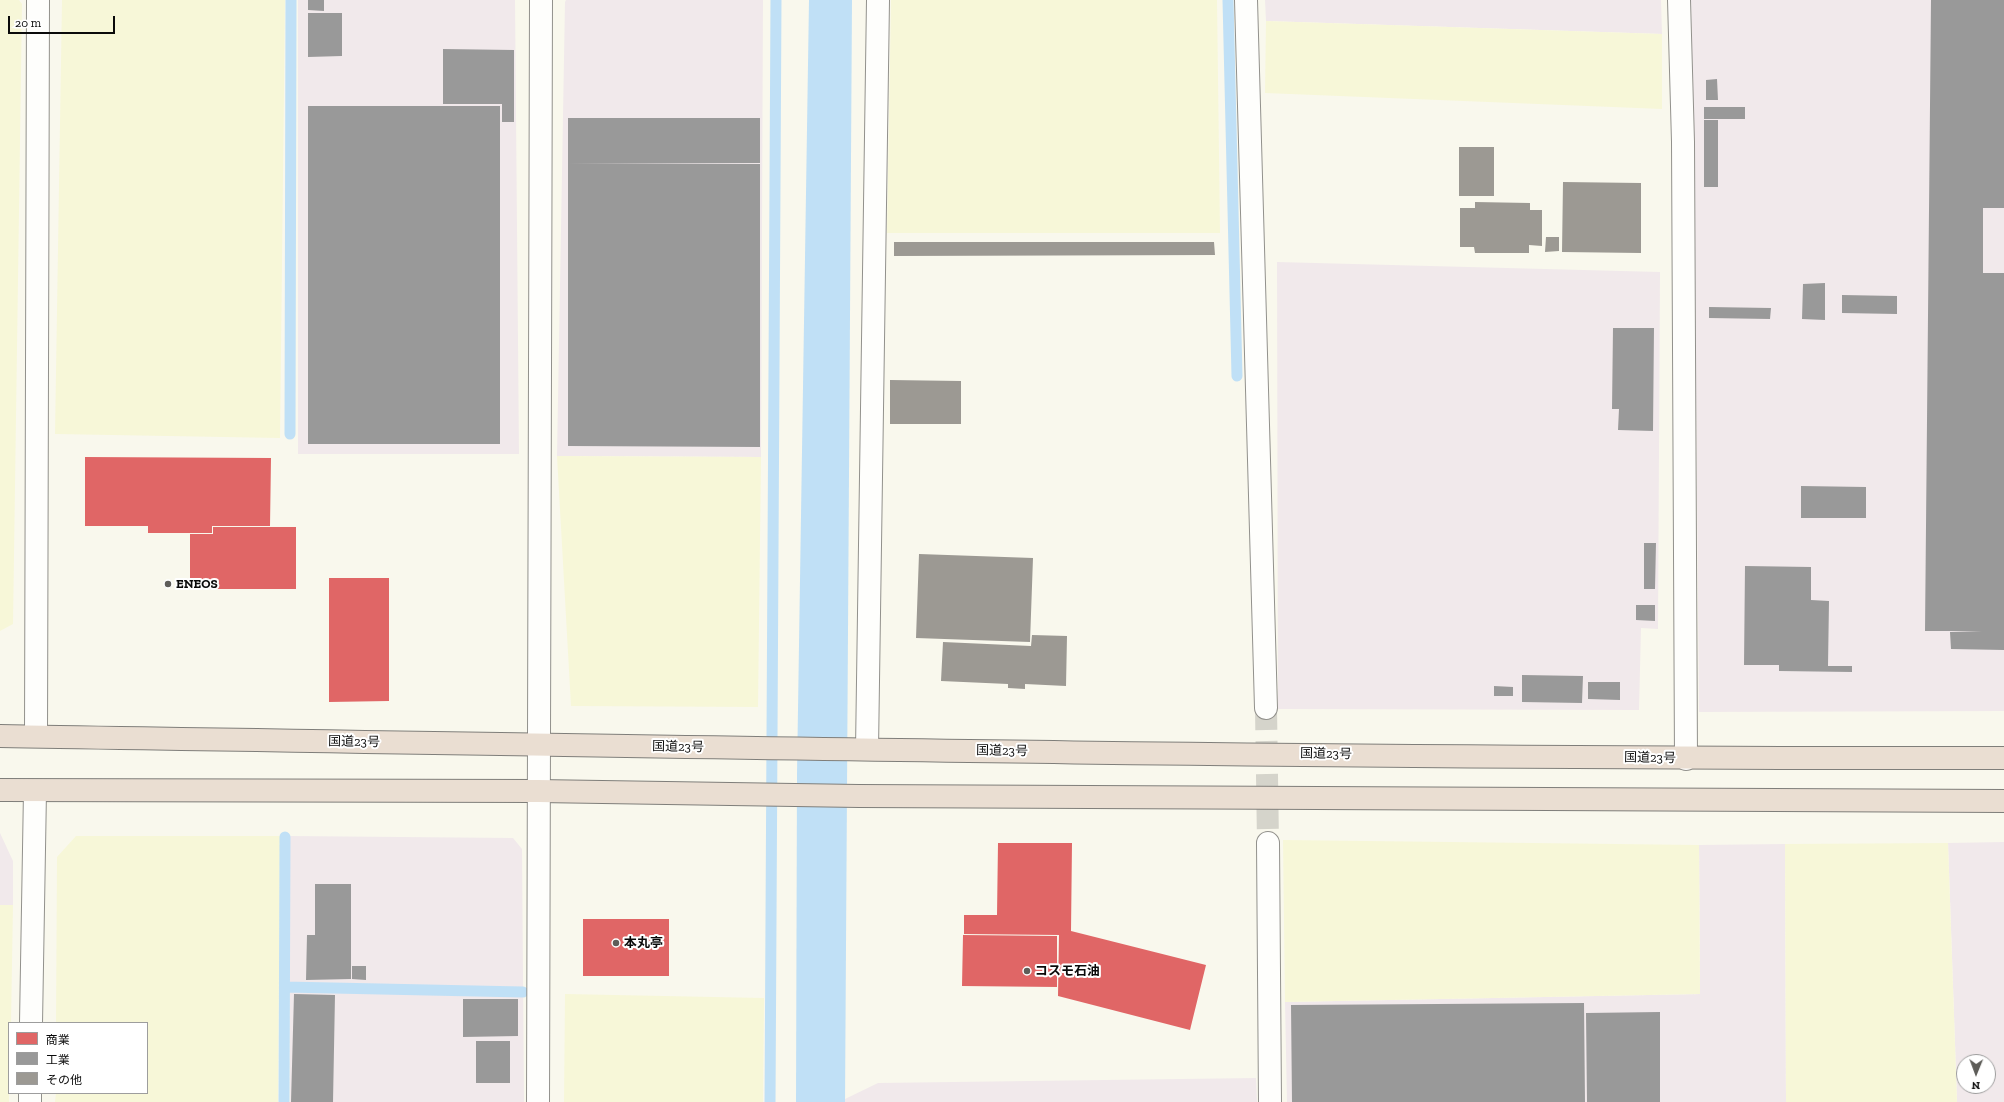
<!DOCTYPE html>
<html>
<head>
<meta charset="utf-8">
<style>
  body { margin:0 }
  #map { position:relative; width:2004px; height:1102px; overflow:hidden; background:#f9f8ed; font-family:"Zilla Slab","Noto Sans JP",serif }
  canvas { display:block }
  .legend { position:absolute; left:8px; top:1022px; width:140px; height:72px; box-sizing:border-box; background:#fff; border:1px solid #9d9d9d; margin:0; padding:5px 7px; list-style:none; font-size:12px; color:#0a0a0a }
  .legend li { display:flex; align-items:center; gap:8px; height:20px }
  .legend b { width:20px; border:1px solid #9d9d9d }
  .north { position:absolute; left:1956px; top:1054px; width:40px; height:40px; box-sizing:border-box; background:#fff; border:1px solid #9d9d9d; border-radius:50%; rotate:181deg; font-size:11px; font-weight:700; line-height:16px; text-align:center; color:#0a0a0a }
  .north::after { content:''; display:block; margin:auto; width:14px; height:18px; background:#5e5d59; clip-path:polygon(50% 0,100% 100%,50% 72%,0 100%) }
  .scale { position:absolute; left:8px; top:16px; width:107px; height:18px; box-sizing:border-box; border:2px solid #0a0a0a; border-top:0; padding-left:5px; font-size:12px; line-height:14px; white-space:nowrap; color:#0a0a0a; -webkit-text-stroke:3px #fff; paint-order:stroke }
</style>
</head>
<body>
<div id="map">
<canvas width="2004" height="1102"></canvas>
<ul class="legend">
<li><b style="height:11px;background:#e06666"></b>商業</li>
<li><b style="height:11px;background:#999"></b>工業</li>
<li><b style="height:11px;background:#9c9993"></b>その他</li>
</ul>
<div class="north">N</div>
<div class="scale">20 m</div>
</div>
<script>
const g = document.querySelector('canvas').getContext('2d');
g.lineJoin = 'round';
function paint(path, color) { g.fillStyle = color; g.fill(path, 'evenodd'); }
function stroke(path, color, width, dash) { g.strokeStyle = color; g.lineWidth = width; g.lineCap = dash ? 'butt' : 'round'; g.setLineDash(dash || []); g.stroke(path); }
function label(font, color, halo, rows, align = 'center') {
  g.font = font + ' "Zilla Slab","Noto Sans JP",serif'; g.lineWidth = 4; g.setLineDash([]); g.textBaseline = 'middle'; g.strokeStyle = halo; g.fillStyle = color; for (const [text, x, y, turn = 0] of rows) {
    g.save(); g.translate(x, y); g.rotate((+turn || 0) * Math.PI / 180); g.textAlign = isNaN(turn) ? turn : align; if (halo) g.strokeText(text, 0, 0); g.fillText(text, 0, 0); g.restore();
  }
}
const industrial = new Path2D(`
  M298 0H515L519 454H298Z
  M566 0H763L761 457 557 456 565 2Z
  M1265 0H1661L1662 34 1266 21Z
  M1691 0H2004V711L1699 712 1694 174Z
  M1277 262 1660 272 1658 629 1641 628 1639 710 1278 709Z
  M0 833 13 861V905H0Z
  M289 836 513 838 522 849 524 1102H290Z
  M2004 842V1102H1957L1948 843ZM1964 1062H1988V1086H1964Z
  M1785 844 1786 1102H1287L1285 1002 1700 994 1699 845Z
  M1256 1078 1257 1102H845V1099L878 1083Z`);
const farmland = new Path2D(`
  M0 0H19L22 4 13 624 0 631Z
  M62 0H285L280 438 55 434Z
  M891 0H1217L1220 233H887Z
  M1266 21 1662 34V109L1265 93Z
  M557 456 761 457 758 707 571 706Z
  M76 836H280L278 1102H55L56 1093H147V1023H56L57 857Z
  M1283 840 1699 845 1700 994 1285 1002Z
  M1948 843 1957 1102H1786L1785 844Z
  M0 905H13L11 1023H9V1102H0Z
  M565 994 764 998 763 1102H564Z`);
const water = new Path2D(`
  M809 0H852L845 1102H796L797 774Z`);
const shops = new Path2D(`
  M85 457 271 458 270 526H212V533H148V526H85Z
  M213 527H296V589H190V534H213Z
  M329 578H389V701L329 702Z
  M998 843H1072L1071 931 1206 965 1190 1030 1058 996 1059 935 964 934V915H997Z
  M583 919H669V976H583Z
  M963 935 1057 936V987L962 986Z`);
const industry = new Path2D(`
  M308 0H324V11L308 10Z
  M1931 0H2004V208H1983V273H2004V650L1951 649 1950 632 1982 631H1925Z
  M308 13H342V56L308 57Z
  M443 49 514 50V122H502V104H443Z
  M1717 79 1718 100H1706V80Z
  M308 106H500V444H308Z
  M1704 107H1745V119H1704Z
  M568 118H760V163H568Z
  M1704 120H1718V187H1704Z
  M568 163 760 164V447L568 446Z
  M1825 283V320L1802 319 1803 284Z
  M1842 295 1897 296V314L1842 313Z
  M1709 307 1771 308 1770 319 1709 318Z
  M1613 328H1654L1653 431 1618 430 1619 409H1612Z
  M1801 486 1866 487V518H1801Z
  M1644 543H1656L1655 589H1644Z
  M1745 566 1811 567V600L1829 601 1828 666H1852V672L1779 671V665H1744Z
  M1636 605H1655V621L1636 620Z
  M1522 675 1583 676 1582 703 1522 702Z
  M1588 682H1620V700L1588 699Z
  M1494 686 1513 687V696H1494Z
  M315 884H351V979L306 980 307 935H315Z
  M352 966H366V980L352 979Z
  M294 994 335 995 333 1102H291Z
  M463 999H518V1036L463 1037Z
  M1584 1003 1585 1102H1292L1291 1005Z
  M1660 1012V1102H1587L1586 1013Z
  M476 1041H510V1083H476Z`);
const stream = new Path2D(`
  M1228 0 1237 376
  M290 434 291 0
  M285 987 523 992
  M284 1102 285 837
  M770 1102 776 0`);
const building = new Path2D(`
  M1459 147H1494V196H1459Z
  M1563 182 1641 183V253L1562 252Z
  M1475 202 1530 203V210H1542V246L1529 245V253H1475L1474 247H1460V208H1475Z
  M1546 237H1559V251L1545 252Z
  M894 242H1214L1215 255 894 256Z
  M890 380 961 381V424H890Z
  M919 554 1033 558 1030 642 916 638Z
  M1032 635 1067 636 1066 686 1025 684V689L1008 688V684L941 681 943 642 1031 646Z`);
const minorTunnel = new Path2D(`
  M1266 708 1268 843`);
const minor = new Path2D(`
  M1246 0 1266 708
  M1679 0 1683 142 1686 759
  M36 736 38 0
  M867 749 878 0
  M1268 843 1270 1102
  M31 1023 35 791
  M30 1102V1093
  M538 1102 541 0`);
const highway = new Path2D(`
  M0 736C668 747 1336 759 2004 758
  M0 790 538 791 859 796 2004 801`);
const markers = [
  [168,584,4,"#5e5d59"],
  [616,943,4,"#5e5d59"],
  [1027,971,4,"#5e5d59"]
];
const poiNames = [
  ["ENEOS",176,584],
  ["本丸亭",624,943],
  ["コスモ石油",1035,971]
];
const streetNames = [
  ["国道23号",354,742,1],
  ["国道23号",678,747,1],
  ["国道23号",1002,751,1],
  ["国道23号",1326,754,1],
  ["国道23号",1650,758,1]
];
paint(industrial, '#f1e9eb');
paint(farmland, '#f7f7d8');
paint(water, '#c0e0f6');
paint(shops, '#e06666');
paint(industry, '#999');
stroke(stream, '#c0e0f6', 11);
paint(building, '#9c9993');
stroke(minorTunnel, '#d5d4cb', 22, [22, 11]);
stroke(minor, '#92918c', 24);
stroke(highway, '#7f7e7a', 24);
stroke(minor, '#fefefc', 22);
stroke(highway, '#eaded2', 22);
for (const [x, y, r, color] of markers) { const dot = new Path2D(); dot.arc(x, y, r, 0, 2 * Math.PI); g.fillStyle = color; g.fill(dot); stroke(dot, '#fff', 1.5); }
label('bold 13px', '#0a0a0a', '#fff', poiNames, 'left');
label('13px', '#0a0a0a', '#fff', streetNames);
</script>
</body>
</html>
